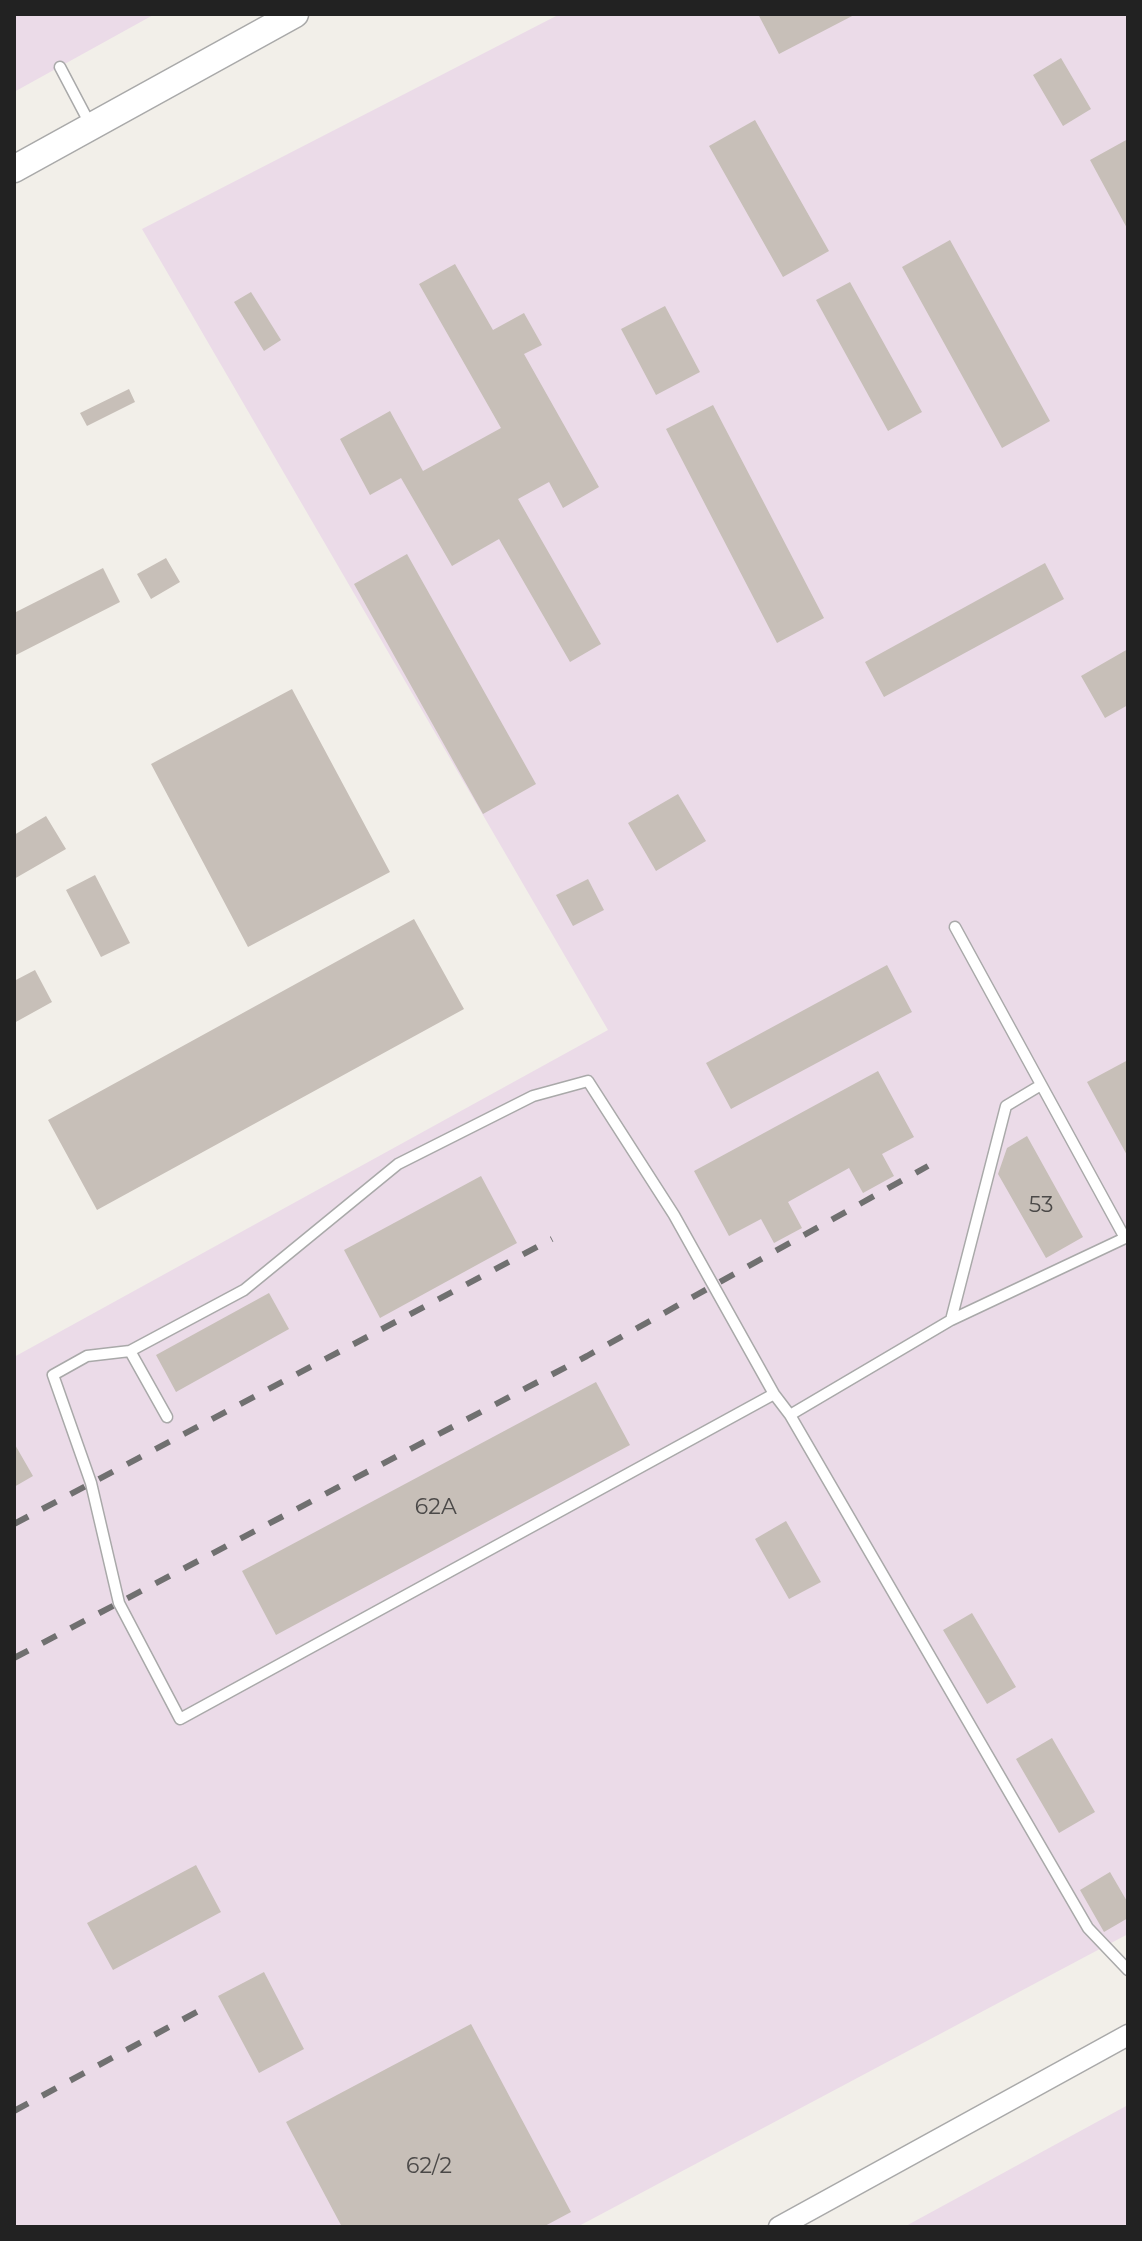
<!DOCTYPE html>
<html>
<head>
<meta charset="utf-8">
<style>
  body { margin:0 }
  #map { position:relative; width:1142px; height:2241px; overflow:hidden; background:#f2efe9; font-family:Montserrat,sans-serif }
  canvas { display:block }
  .frame { position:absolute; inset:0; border:16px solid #222; pointer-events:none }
</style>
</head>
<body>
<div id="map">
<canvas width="1142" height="2241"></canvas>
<div class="frame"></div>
</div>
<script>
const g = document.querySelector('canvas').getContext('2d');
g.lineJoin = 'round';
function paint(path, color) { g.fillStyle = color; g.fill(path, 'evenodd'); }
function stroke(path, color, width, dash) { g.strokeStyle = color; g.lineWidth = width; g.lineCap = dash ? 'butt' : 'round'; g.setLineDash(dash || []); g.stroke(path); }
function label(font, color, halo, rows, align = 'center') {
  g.font = font + ' Montserrat,sans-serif'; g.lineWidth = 6; g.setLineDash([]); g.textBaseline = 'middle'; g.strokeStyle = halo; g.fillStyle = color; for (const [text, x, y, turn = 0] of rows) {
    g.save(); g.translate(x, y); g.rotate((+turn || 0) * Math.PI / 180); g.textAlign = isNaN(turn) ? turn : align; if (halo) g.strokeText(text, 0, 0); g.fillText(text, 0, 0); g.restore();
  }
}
const industrial = new Path2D(`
  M14 14H155L14 92Z
  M560 14H1128V1934L577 2227H14V1357L608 1030 142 229Z
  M1128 2105V2227H904Z`);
const building = new Path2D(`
  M758 14H856L779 54Z
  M1061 58 1091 109 1063 126 1033 75Z
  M755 120 829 251 783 277 709 146Z
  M1128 139V230L1090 160Z
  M950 240 1050 421 1002 448 902 267Z
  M455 264 493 330 524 313 542 345 524 354 599 487 563 508 549 482 518 499 601 644 570 662 499 539 452 566 401 478 370 495 340 439 390 411 423 471 501 428 419 284Z
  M850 282 922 412 888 431 816 300Z
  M251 292 281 340 264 351 234 302Z
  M665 306 700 372 656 395 621 329Z
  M129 389 135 402 87 426 80 413Z
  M713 405 824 618 777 643 666 429Z
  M407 554 536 784 483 814 354 584Z
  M166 558 180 582 151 599 137 574Z
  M1045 563 1064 599 884 697 865 662Z
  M103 568 120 602 14 656V613Z
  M1128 649V705L1105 718 1081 676Z
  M292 689 390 872 248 947 151 764Z
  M678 794 706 841 656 871 628 823Z
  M46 816 66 849 14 879V835Z
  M95 875 130 943 101 957 66 890Z
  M588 879 604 910 573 926 556 895Z
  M414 919 464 1009 97 1210 48 1120Z
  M887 965 912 1012 731 1109 706 1063Z
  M35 970 52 1002 14 1023V981Z
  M1128 1060V1157L1087 1082Z
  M878 1071 914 1137 882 1154 894 1176 863 1193 849 1168 788 1202 802 1228 774 1243 761 1219 729 1236 694 1171Z
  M1027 1136 1083 1237 1046 1258 998 1174 1007 1148Z
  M481 1176 517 1243 380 1318 344 1250Z
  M269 1293 289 1329 176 1392 156 1355Z
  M596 1382 630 1445 276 1635 242 1571Z
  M14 1443 33 1476 14 1487Z
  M786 1521 821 1582 789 1599 755 1539Z
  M972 1613 1016 1687 987 1704 943 1630Z
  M1052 1738 1095 1812 1059 1833 1016 1759Z
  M196 1865 221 1912 113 1970 87 1923Z
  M1110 1872 1128 1903V1918L1104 1932 1080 1890Z
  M264 1972 304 2049 259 2073 218 1996Z
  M471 2024 571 2212 543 2227H342L286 2122Z`);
const service = new Path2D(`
  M60 67 90 124
  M951 1320 1006 1106 1041 1085
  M130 1351 87 1356 53 1375 91 1483 119 1603 180 1719 774 1394
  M790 1415 951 1320 1125 1238 955 927
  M167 1417 130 1351 244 1290 398 1164 533 1096 588 1081 674 1215 774 1394 790 1415 1088 1928 1128 1970`);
const minor = new Path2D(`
  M779 2227 1128 2035`);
const tertiary = new Path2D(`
  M14 169 295 14`);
const rail = new Path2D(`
  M14 1524 552 1239
  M14 1658 587 1356 928 1166
  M14 2111 204 2008`);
const numberNames = [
  ["53",1041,1206],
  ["62А",436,1508],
  ["62/2",429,2167]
];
paint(industrial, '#ebdbe8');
paint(building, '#c7bfb8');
stroke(service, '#a9a9a9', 13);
stroke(minor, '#a9a9a9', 23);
stroke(tertiary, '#a9a9a9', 29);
stroke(service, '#fff', 10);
stroke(minor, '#fff', 20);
stroke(tertiary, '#fff', 26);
stroke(rail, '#707070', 6, [16, 16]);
label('22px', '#4b4948', null, numberNames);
</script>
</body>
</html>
